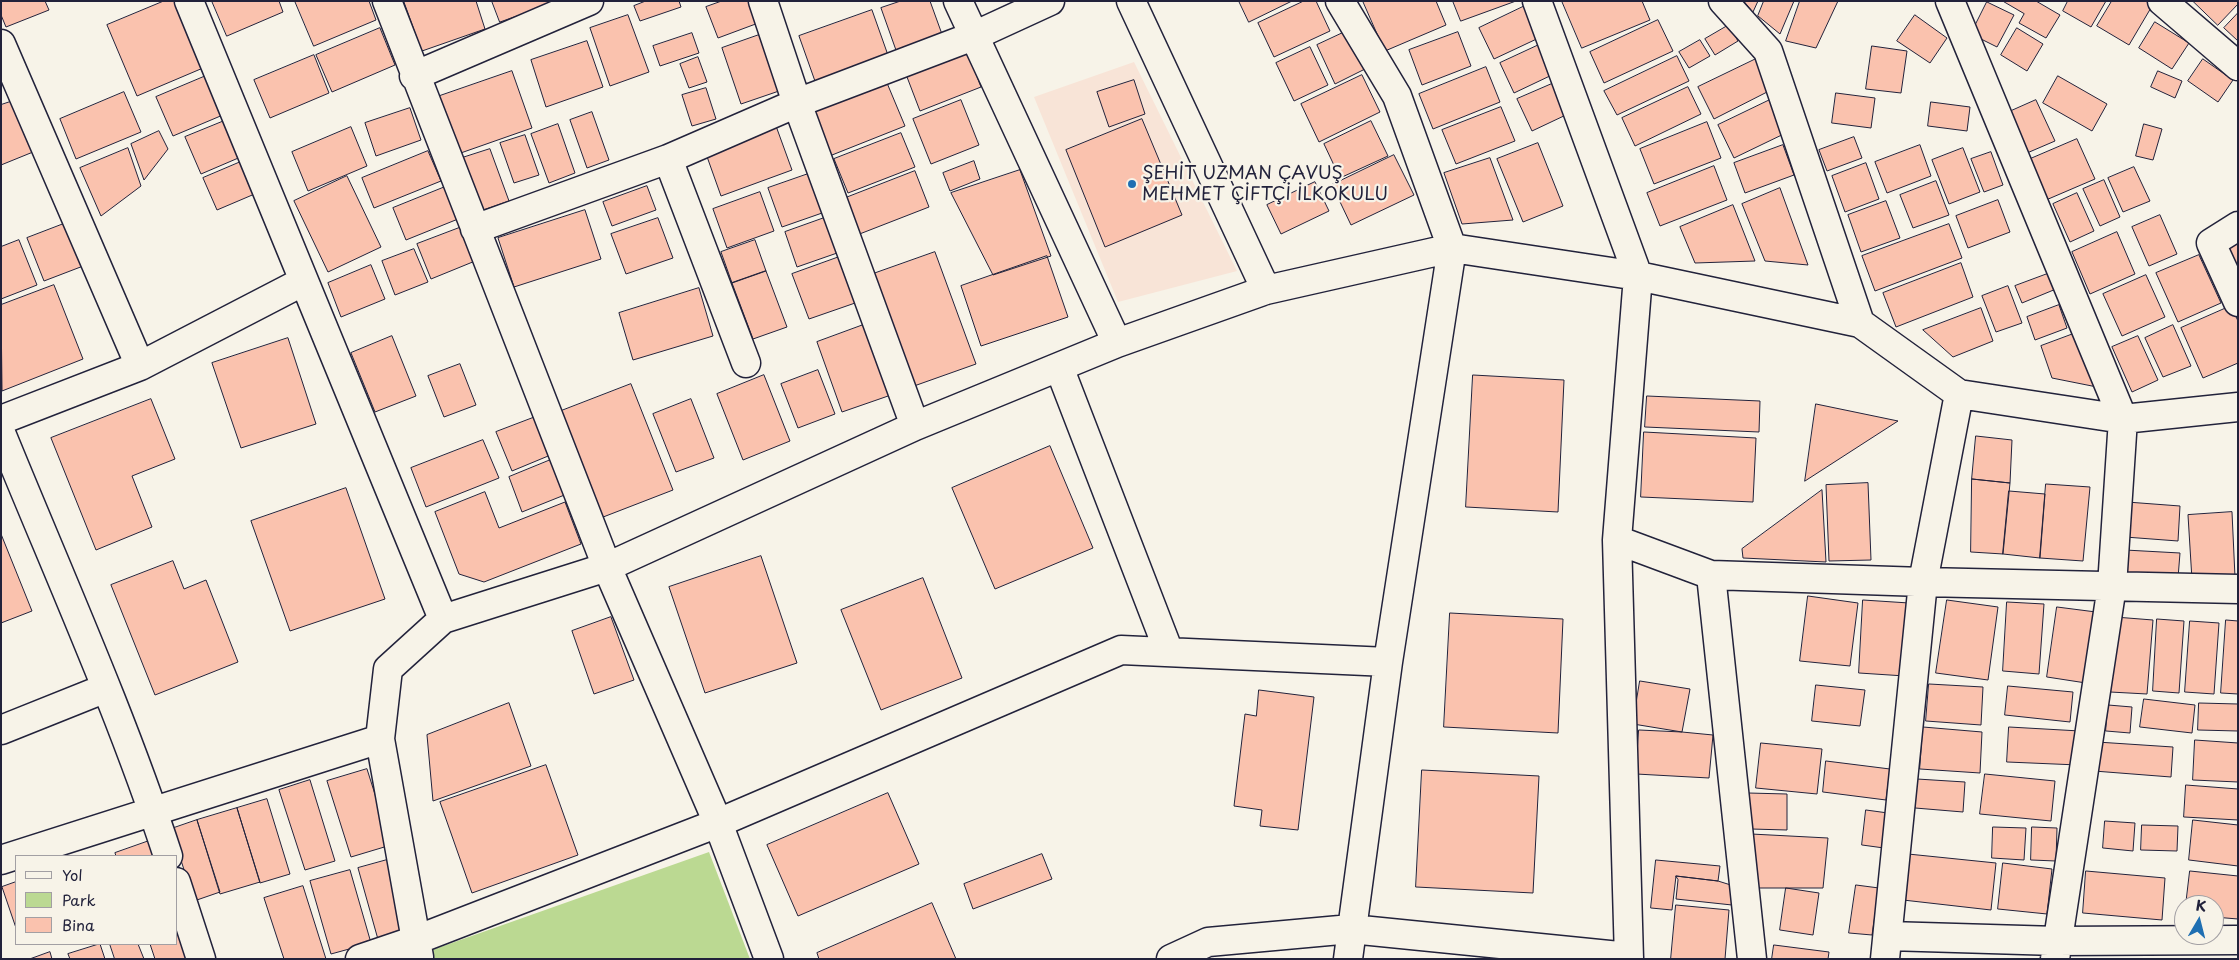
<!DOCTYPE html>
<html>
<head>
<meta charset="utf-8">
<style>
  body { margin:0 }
  #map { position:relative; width:2239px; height:960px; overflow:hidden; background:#f7f3e8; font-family:"Playpen Sans",sans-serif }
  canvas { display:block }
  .frame { position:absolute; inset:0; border:2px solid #22223b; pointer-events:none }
  .legend { position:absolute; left:15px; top:855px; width:162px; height:90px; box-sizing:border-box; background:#f7f3e8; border:1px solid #a29fa3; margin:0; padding:6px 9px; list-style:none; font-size:15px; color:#22223b }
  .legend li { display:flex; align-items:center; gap:10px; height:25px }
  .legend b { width:25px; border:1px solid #a29fa3 }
  .north { position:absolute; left:2174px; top:895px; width:50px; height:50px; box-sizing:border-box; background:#f7f3e8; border:1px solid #a29fa3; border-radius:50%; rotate:8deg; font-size:14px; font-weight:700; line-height:20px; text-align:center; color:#22223b }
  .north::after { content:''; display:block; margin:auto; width:18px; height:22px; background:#1f6fb2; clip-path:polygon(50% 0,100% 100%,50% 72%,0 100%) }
</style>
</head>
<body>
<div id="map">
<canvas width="2239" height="960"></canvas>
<div class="frame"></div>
<ul class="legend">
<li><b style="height:6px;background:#f7f3e8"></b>Yol</li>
<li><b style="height:14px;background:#bbd992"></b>Park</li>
<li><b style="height:14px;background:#fac2ae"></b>Bina</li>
</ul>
<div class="north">K</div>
</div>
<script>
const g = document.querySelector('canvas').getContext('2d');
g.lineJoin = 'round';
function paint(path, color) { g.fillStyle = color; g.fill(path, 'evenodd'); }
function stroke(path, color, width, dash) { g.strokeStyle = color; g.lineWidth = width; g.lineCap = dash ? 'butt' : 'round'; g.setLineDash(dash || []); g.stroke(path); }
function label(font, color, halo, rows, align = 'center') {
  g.font = font + ' "Playpen Sans",sans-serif'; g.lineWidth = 4.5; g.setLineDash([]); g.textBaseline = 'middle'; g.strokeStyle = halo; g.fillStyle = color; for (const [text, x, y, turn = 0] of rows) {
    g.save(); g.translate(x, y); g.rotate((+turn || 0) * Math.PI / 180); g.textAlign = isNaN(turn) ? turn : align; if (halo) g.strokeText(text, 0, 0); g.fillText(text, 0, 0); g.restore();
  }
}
const built = new Path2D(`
  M1134 62 1237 271 1118 302 1034 97Z`);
const green = new Path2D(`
  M709 852 750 959H434L432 950Z`);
const building = new Path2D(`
  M1 1H45L49 10 6 27 1 15Z
  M164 1H175L203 68 137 96 107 25Z
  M212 1H279L283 12 227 36Z
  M295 1H369L376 20 314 46Z
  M404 1H476L485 29 422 51Z
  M492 1H560L500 22Z
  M646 1H679L681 7 640 21 634 6Z
  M722 1H754L761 22 718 38 706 7Z
  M901 1H930L943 37 897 53 881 8Z
  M1239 1H1292L1249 22Z
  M1304 1H1316L1330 31 1274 57 1258 23Z
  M1363 1H1436L1446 25 1385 51Z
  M1453 1H1516L1461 21Z
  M1562 1H1642L1650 20 1582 48Z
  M1744 1H1758L1753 12Z
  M1764 1H1794L1780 34 1758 16Z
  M1800 1H1838L1816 48 1786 41Z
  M2003 1H2036L2060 15 2046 38 2019 23 2024 14Z
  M2068 1H2106L2091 27 2063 11Z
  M2112 1H2155L2129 45 2097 26Z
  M2193 1H2238V4L2218 25Z
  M1987 2 2014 15 1997 47 1971 34Z
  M1529 4 1543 36 1494 59 1479 28Z
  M872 10 889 58 816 84 799 36Z
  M2238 13V41L2224 28Z
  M628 15 649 72 610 86 590 28Z
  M1915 15 1947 38 1930 63 1897 41Z
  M1658 20 1673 51 1604 83 1590 52Z
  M2155 22 2189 43 2172 69 2139 48Z
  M1729 25 1738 41 1715 55 1705 39Z
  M380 28 395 65 332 92 316 55Z
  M2017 28 2043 44 2027 71 2001 55Z
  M1347 31 1365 69 1335 84 1317 45Z
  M1458 32 1471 66 1422 85 1409 50Z
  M692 33 699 53 660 66 653 46Z
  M759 35 779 91 741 104 722 48Z
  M1700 40 1710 56 1689 68 1679 52Z
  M587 41 603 87 546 107 531 60Z
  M1541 44 1554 74 1514 93 1500 63Z
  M1872 46 1907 51 1901 93 1866 89Z
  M1310 47 1328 85 1294 101 1276 63Z
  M968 53 981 87 920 111 907 77Z
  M314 55 329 93 270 118 254 80Z
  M1677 56 1689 81 1617 115 1604 91Z
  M698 57 707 82 689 88 680 64Z
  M1756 59 1771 90 1714 119 1698 87Z
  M2203 59 2233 80 2218 102 2188 81Z
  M1486 67 1500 102 1433 129 1419 94Z
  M512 71 532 128 455 155 434 98Z
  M2158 71 2182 81 2175 98 2151 87Z
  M213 73 230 112 173 136 156 97Z
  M1362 75 1380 112 1319 142 1301 104Z
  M2058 76 2107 104 2092 131 2043 103Z
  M1134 80 1145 114 1109 127 1097 92Z
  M887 83 905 126 827 157 809 114Z
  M1554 83 1568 114 1532 131 1517 99Z
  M1688 87 1701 114 1635 146 1622 118Z
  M706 88 716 119 692 126 682 95Z
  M124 92 141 132 76 159 60 119Z
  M1836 93 1875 98 1871 128 1832 123Z
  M1774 98 1790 131 1734 158 1718 125Z
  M961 100 979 145 931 164 913 119Z
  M2036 100 2055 141 2027 153 2009 112Z
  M13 101 33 152 1 165V105Z
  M1931 102 1970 107 1967 131 1928 126Z
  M1501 107 1515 141 1456 164 1442 130Z
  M410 108 421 140 376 156 365 123Z
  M592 112 609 160 587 168 570 120Z
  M234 117 250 153 201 174 185 137Z
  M1142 119 1182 215 1105 247 1066 150Z
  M1371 121 1388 156 1340 178 1324 144Z
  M1707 122 1721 158 1654 184 1640 149Z
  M558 124 575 173 549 183 531 134Z
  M2144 124 2162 129 2153 160 2136 156Z
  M776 126 792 170 721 196 705 151Z
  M351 127 367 166 308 191 292 152Z
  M159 131 168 149 144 180 131 144Z
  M901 133 915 167 848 193 834 159Z
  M525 135 539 175 514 183 500 143Z
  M1854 137 1862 158 1827 171 1819 150Z
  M2077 139 2095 179 2046 200 2028 160Z
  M1538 143 1563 206 1523 222 1497 159Z
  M1783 145 1794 175 1745 193 1734 163Z
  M1920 145 1931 176 1887 193 1875 162Z
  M128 148 141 186 101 216 80 168Z
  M1963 148 1980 192 1949 204 1932 160Z
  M490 149 509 201 480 211 462 158Z
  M428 151 441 181 374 208 362 178Z
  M1991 152 2003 185 1984 192 1971 159Z
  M1394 155 1414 195 1351 225 1332 185Z
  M250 158 264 190 217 210 203 178Z
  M1490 158 1513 220 1462 224 1444 173Z
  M974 161 980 179 950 191 943 173Z
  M1866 163 1879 199 1845 212 1832 176Z
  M1714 166 1727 200 1660 226 1647 193Z
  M2134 167 2150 201 2123 212 2108 178Z
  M1020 170 1051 256 993 275 951 193Z
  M915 171 929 207 857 235 843 199Z
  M811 173 825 212 782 227 768 188Z
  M347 176 381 247 328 272 294 201Z
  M2104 180 2120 217 2100 226 2083 189Z
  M1936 181 1949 215 1913 228 1900 195Z
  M1315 182 1329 211 1281 234 1267 205Z
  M450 185 463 217 406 240 393 208Z
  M647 186 656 210 612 226 603 202Z
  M1780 188 1808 265 1765 261 1742 204Z
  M760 192 774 231 727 248 713 209Z
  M2077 193 2094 231 2070 242 2053 204Z
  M1998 200 2010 232 1968 248 1956 216Z
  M1886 201 1900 238 1861 252 1848 215Z
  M1733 205 1755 261 1695 263 1680 227Z
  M585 210 601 259 514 287 498 238Z
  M2160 215 2177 254 2149 266 2132 227Z
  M827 217 840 252 797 267 785 232Z
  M658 218 673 258 626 274 611 234Z
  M74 220 91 263 44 281 27 238Z
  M1949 224 1962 258 1875 291 1862 256Z
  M467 225 480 259 431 279 417 244Z
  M2117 232 2135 274 2090 294 2072 252Z
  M19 240 37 285 1 299V247Z
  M755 240 766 271 732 283 721 252Z
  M2238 240V277L2224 246Z
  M414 249 428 282 395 295 382 261Z
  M935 252 976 364 914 386 873 274Z
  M2199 255 2221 303 2178 322 2156 273Z
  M842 256 858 302 809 319 792 274Z
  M1047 256 1068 317 981 346 961 286Z
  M1961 263 1973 297 1896 327 1883 293Z
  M371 265 385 299 341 317 328 283Z
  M766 271 787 327 753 339 732 283Z
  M2050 273 2056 289 2022 303 2015 286Z
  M2146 275 2165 317 2122 336 2103 294Z
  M54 285 83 359 2 391 1 305Z
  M2008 286 2022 323 1996 332 1982 296Z
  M699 288 713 336 633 360 619 313Z
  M2059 305 2067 328 2035 340 2027 317Z
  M2231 306 2238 321V363L2203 378 2181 328Z
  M1981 308 1993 341 1953 357 1923 330Z
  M866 324 891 395 842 412 817 342Z
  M2173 325 2191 366 2163 377 2145 338Z
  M2076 333 2097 387 2052 378 2041 346Z
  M392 336 416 396 375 412 351 353Z
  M2138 336 2158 380 2132 392 2112 347Z
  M288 338 316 424 241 448 212 363Z
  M460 364 476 405 444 417 428 376Z
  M818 370 835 414 798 428 781 384Z
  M764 375 790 441 743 460 717 394Z
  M1473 375 1564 380 1558 512 1466 507Z
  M631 384 673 490 598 519 556 413Z
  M1647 396 1760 401 1759 432 1645 427Z
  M151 399 175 459 132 476 152 527 96 550 51 438Z
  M691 399 714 458 676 472 653 414Z
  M1816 404 1898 421 1805 481Z
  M538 416 553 454 512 471 496 432Z
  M1644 432 1756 438 1753 502 1641 497Z
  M1976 436 2012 440 2010 483 1972 479Z
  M483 440 499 478 426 507 411 468Z
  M1050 446 1093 548 995 589 952 488Z
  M553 459 567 494 522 512 509 477Z
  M1972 479 2010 483 2003 554 1971 552Z
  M1868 483 1871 560 1829 561 1826 485Z
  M2046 484 2090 487 2083 561 2040 558Z
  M346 488 385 599 290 631 251 521Z
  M1822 490 1826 562 1743 558 1742 549Z
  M2009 491 2045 494 2040 558 2003 554Z
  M485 492 499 528 565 502 581 544 484 582 459 574 435 512Z
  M2127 502 2180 506 2178 541 2125 537Z
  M2232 512 2235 577 2192 580 2188 515Z
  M1 534 32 611 1 623Z
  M2125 550 2180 553 2178 578 2123 575Z
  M761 556 797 663 705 693 669 587Z
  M173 561 184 589 206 580 238 662 155 695 111 585Z
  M923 578 962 678 881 710 841 610Z
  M1808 596 1858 603 1850 666 1800 661Z
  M1863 600 1909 603 1905 676 1859 673Z
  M1947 600 1998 607 1988 680 1936 673Z
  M2007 602 2044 604 2039 674 2003 671Z
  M2057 607 2096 612 2086 683 2047 677Z
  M1450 613 1563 619 1558 733 1444 727Z
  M611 617 634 680 594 694 572 631Z
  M2115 617 2153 620 2147 694 2110 692Z
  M2157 619 2184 621 2179 693 2153 691Z
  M2226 620 2238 621V694L2221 693Z
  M2190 621 2219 623 2214 694 2185 692Z
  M1640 681 1690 689 1682 732 1633 724Z
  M1929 684 1983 687 1981 725 1926 721Z
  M1816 685 1865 690 1860 726 1812 721Z
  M2008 686 2073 692 2070 722 2005 715Z
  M1259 690 1314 697 1298 830 1260 826 1262 810 1234 806 1245 714 1256 716Z
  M2144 699 2195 705 2192 733 2140 727Z
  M509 703 531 766 433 801 427 735Z
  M2199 703 2238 704V731L2198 730Z
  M2108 705 2132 707 2130 733 2106 731Z
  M1923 727 1982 732 1980 773 1920 769Z
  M2009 727 2080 731 2078 765 2007 762Z
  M1639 730 1682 732 1713 735 1709 778 1636 774Z
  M2195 740 2238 743V782L2193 780Z
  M2097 742 2173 747 2171 777 2094 771Z
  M1761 743 1822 749 1817 794 1756 788Z
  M1826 761 1890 769 1886 800 1823 792Z
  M546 765 578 855 472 893 440 802Z
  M367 769 391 845 351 857 327 781Z
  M1422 770 1539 776 1533 893 1416 887Z
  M1985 774 2055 781 2051 821 1980 814Z
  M1917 779 1965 782 1963 812 1915 808Z
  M310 780 335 861 305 870 279 790Z
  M2186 785 2238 789V820L2184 817Z
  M888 793 919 864 798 916 767 845Z
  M1748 793 1787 794V830L1751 829Z
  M267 799 290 874 260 883 237 808Z
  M237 808 260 882 220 894 197 820Z
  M1866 810 1888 813 1884 848 1862 845Z
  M197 820 220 892 194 901 171 829Z
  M2193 820 2238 825V866L2189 860Z
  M2105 821 2135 823 2133 851 2103 848Z
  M2142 825 2178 826 2177 851 2141 850Z
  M1993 827 2026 828 2024 860 1992 858Z
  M2032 827 2057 828 2056 861 2031 860Z
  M1751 834 1828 838 1823 888H1754Z
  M149 841 154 856H116L115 853Z
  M1042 854 1052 879 973 909 964 884Z
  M1908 854 1996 863 1991 910 1903 900Z
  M387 860 409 934 379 943 358 868Z
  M1656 860 1720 866 1718 881 1676 876 1672 910 1651 908Z
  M2003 863 2052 869 2047 914 1998 909Z
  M350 870 371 943 331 954 310 881Z
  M2086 871 2165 878 2162 920 2083 913Z
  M2190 871 2238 876V919L2214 917V905H2186Z
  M1676 876 1718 881 1734 886 1732 905 1676 899 1678 880Z
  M16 882V928L2 887Z
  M1856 885 1879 888 1872 935 1849 933Z
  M303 886 326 959H284L264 898Z
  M1786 888 1819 893 1813 935 1780 930Z
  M932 903 956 959H819L817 953Z
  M1676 905 1729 910 1725 959H1671Z
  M176 929 187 959H155L150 944H176Z
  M100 944 105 959H70L68 954Z
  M110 944H138L144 959H115Z
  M1774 945 1829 952 1828 959H1772Z
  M50 952 52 959H30Z`);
const minor = new Path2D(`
  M189 1 443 619 388 669 380 739 419 957
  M387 1 607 567 718 823 769 959
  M763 1 797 103 915 426
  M958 1 1117 343
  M1131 1 1266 290
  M1340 1 1397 96 1452 248 1388 662 1348 959
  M1537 1 1638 276 1617 540 1629 959
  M1723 1 1768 51 1860 323
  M1950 1 2123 419 2112 586 2055 959
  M2162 1 2238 66
  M1 44 140 366
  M414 76 589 1
  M2238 226 2211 243 2238 302
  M475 229 668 159
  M746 363 668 159 797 103 976 35 1050 1
  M1059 367 1169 652
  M1 420 140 366 304 281
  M1 433C58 573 121 712 168 856
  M1617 540 1711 575 1923 582 2238 589
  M1711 575 1752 959
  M443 619 607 567 915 426 1117 343 1266 290 1452 248 1638 276 1860 323 1959 394 2123 419 2238 407
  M1 730 106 688
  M1 860 380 739
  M176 882 201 959
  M1888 936 2057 941 2238 940
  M360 959 416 940 718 823 1121 650 1388 662
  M1171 959 1208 942 1351 929 1629 957
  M1885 959 1923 582 1959 394`);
const markers = [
  [1132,184,5,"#1f6fb2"]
];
const poiNames = [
  ["ŞEHİT UZMAN ÇAVUŞ",1142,174],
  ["MEHMET ÇİFTÇİ İLKOKULU",1142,195]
];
paint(built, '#f8e4d7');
paint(green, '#bbd992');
paint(building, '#fac2ae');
stroke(building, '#22223b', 1);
stroke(minor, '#22223b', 31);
stroke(minor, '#f7f3e8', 28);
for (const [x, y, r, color] of markers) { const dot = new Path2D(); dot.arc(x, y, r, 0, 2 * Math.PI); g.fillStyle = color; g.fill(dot); stroke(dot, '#f7f3e8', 2); }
label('18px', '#22223b', '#f7f3e8', poiNames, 'left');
</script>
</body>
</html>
